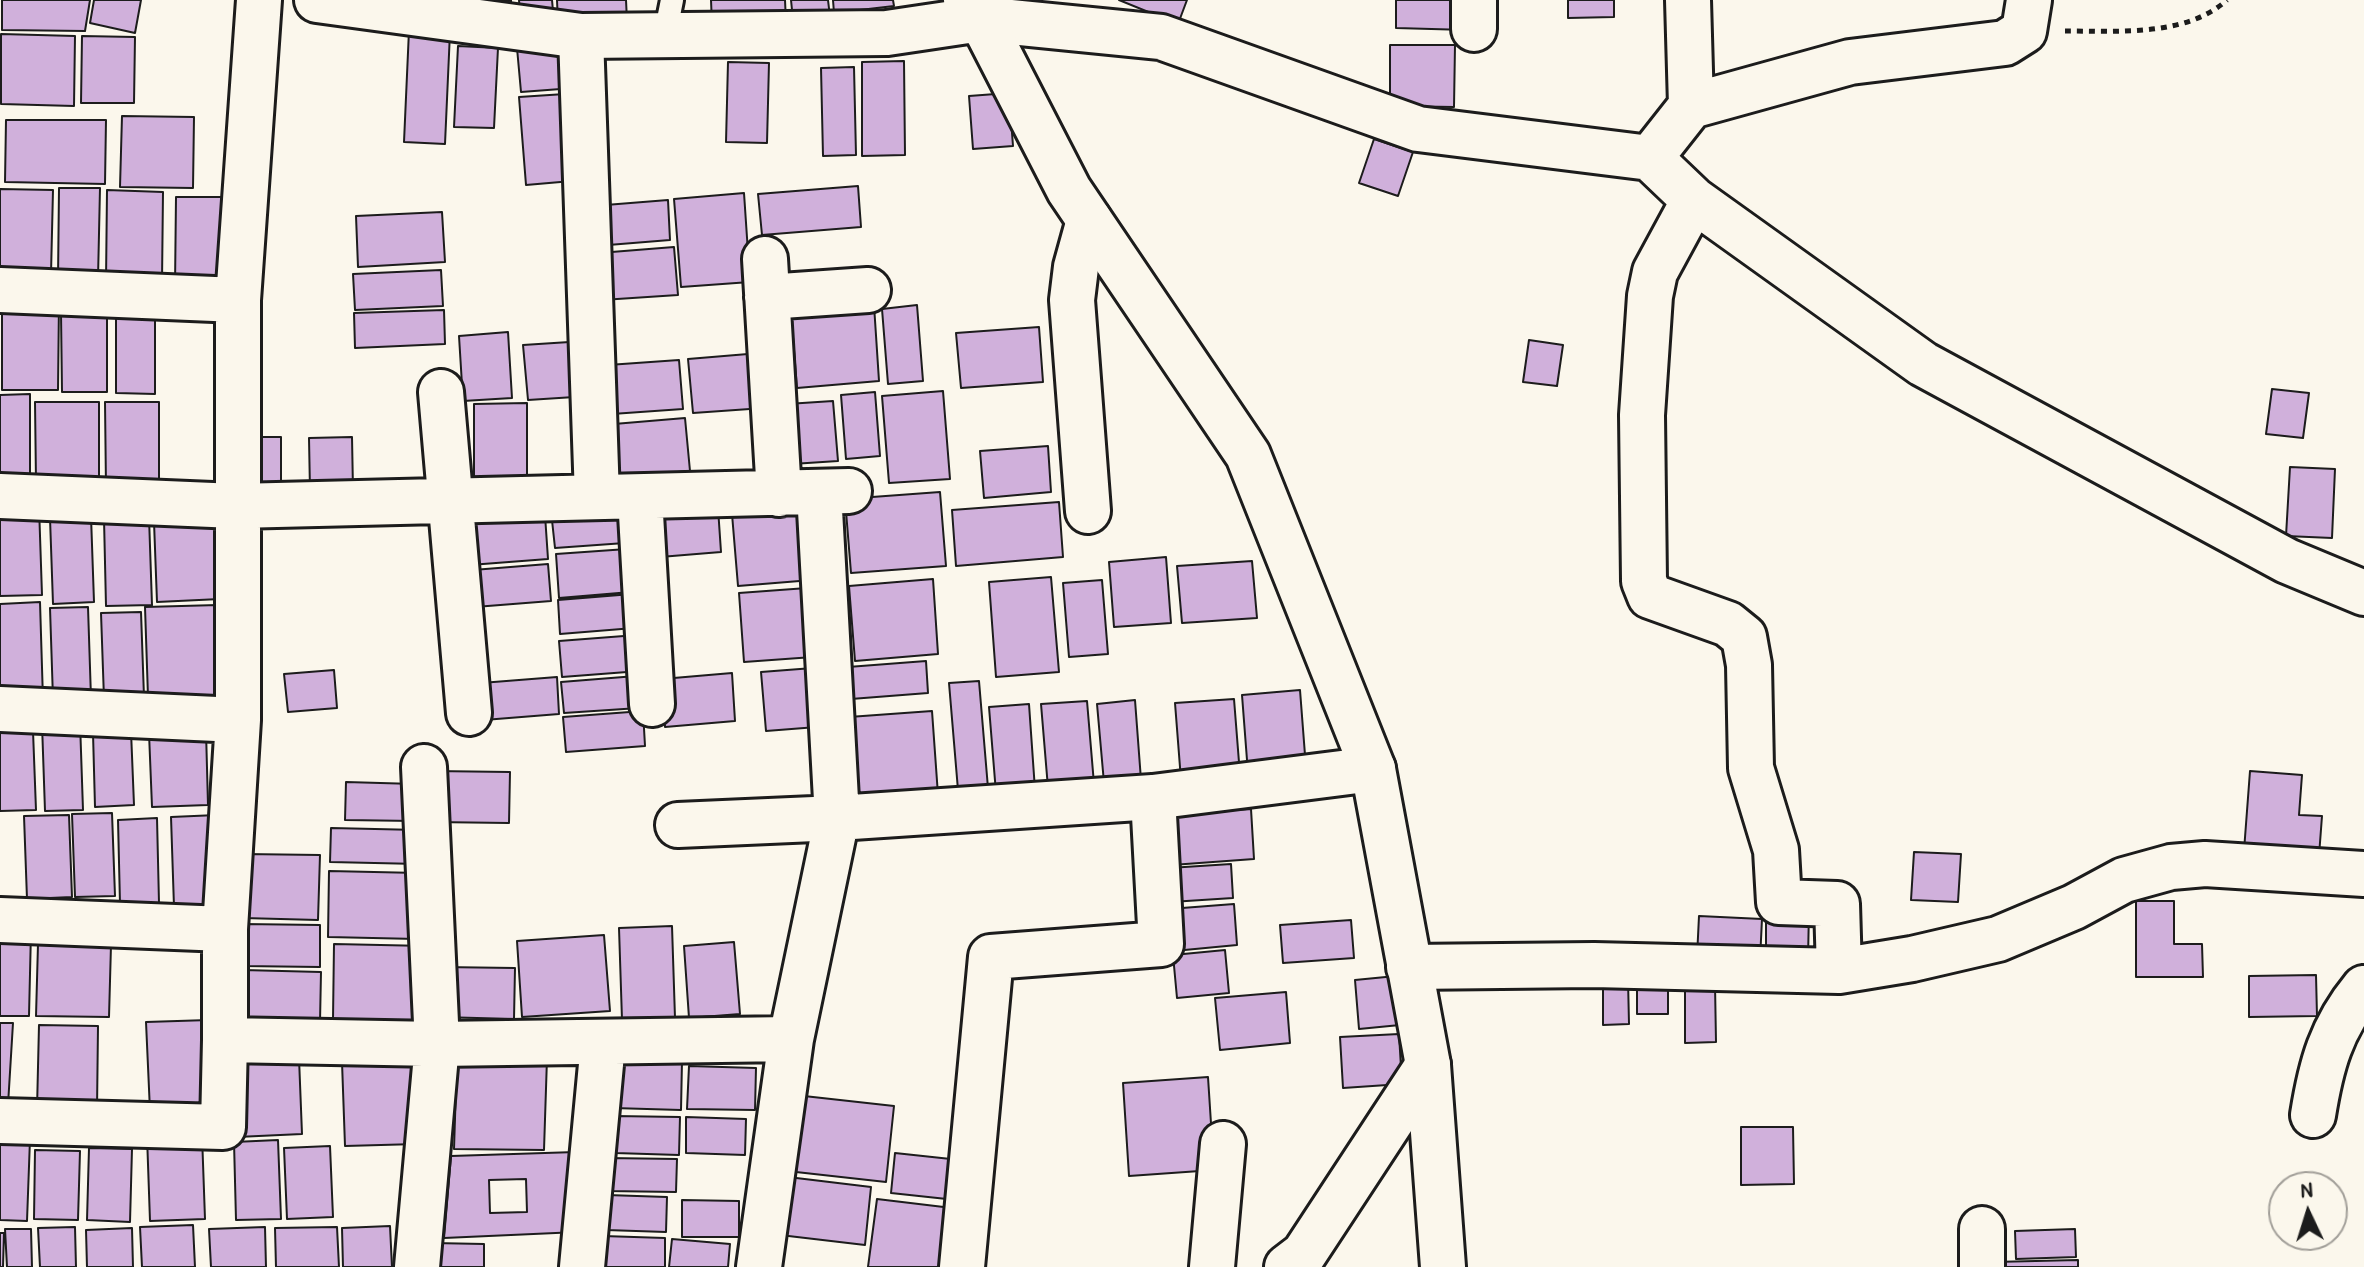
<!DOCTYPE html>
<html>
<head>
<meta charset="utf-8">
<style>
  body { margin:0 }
  #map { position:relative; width:2364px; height:1267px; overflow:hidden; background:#fbf7ec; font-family:"Patrick Hand",sans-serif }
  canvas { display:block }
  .north { position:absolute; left:2268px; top:1171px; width:80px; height:80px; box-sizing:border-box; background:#fbf7ec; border:2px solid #a29f99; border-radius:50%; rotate:356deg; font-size:22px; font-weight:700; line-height:32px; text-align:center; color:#1c1c1c }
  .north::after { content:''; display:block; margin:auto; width:28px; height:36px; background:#1c1c1c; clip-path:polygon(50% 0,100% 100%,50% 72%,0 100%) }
</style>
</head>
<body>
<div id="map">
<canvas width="2364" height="1267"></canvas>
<div class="north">N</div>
</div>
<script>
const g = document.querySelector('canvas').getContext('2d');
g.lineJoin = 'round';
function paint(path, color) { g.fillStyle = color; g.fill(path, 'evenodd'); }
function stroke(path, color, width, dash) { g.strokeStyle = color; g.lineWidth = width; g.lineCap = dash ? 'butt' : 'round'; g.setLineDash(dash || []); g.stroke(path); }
const building = new Path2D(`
  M2 0H90L85 31 2 30Z
  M94 0H141L135 33 90 23Z
  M471 0H511V7Z
  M519 0H552L553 11 520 14Z
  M557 0H626L627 21 558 24Z
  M711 0H785L786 22 712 25Z
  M791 0H828L830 17 793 20Z
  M833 0H893L894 6 834 13Z
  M1119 0H1187L1178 24Z
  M1396 0H1467V30L1396 28Z
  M1568 0H1614V17L1568 18Z
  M409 30 450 32 445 144 404 142Z
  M1 34 75 36 74 106 1 104Z
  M82 36 135 37 134 103H81Z
  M570 45 574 88 521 92 517 48Z
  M1390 45H1455L1454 107 1390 106Z
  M458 46 498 48 494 128 454 127Z
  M904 61 905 155 862 156V62Z
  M728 62 769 63 767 143 726 142Z
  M854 67 856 155 823 156 821 68Z
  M1009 93 1013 146 973 149 969 96Z
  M565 94 572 181 526 185 519 97Z
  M122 116 194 117 193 188 120 187Z
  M6 120H106L105 184 5 182Z
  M1374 139 1413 152 1398 196 1359 183Z
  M858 186 861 227 762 235 758 194Z
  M59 188H100L98 279H58Z
  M0 189 53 190 51 274H0Z
  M107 190 163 192 162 282 106 281Z
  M744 193 750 282 681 287 674 199Z
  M176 197H229L228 286H175Z
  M668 200 670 240 596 246 593 206Z
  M442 212 445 262 358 267 356 216Z
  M674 247 678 295 602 300 599 253Z
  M441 270 443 306 355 310 353 274Z
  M2 301H59L58 390H2Z
  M874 305 879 381 797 388 791 312Z
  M917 305 923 381 888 384 882 309Z
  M116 309H155V394L116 393Z
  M444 310 445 344 355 348 354 313Z
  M61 313H107V392H62Z
  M1039 327 1043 382 961 388 956 333Z
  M508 332 512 398 463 401 459 336Z
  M1529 340 1563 345 1557 386 1523 382Z
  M585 341 590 396 528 400 523 345Z
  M760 353 764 408 693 413 688 359Z
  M679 360 683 409 612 414 608 365Z
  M2272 389 2309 393 2303 438 2266 434Z
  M943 391 950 479 889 483 882 396Z
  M875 392 880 456 846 459 841 395Z
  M30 394V477H0V395Z
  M833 401 838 461 792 464 787 404Z
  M35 402H99V483L36 482Z
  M105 402H159V488H106Z
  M527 403V484H474V404Z
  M685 418 690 471 618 477 614 424Z
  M249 437H281V495H249Z
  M352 437 353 490 310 491 309 438Z
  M1048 446 1051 492 984 498 980 451Z
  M2290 467 2335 469 2332 538 2286 536Z
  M940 492 946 566 851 573 845 499Z
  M805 496 812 580 738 586 731 502Z
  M1059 502 1063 557 956 566 952 510Z
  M39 506 42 595 0 596V508Z
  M623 506 625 543 555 548 551 511Z
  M718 508 721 552 660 557 657 513Z
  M545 515 548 559 470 565 467 521Z
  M91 516 94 602 53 604 50 518Z
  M149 517 152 605 106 606 104 519Z
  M217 520 220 599 157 602 154 522Z
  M627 549 631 592 559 598 556 554Z
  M1166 557 1171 623 1114 627 1109 562Z
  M1252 561 1257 618 1182 623 1177 566Z
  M548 564 551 601 475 607 473 570Z
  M1051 577 1059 672 996 677 989 582Z
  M933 579 938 654 855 661 849 586Z
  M1102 580 1108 654 1069 657 1063 583Z
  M807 588 813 657 744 662 739 593Z
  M632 594 634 628 560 634 558 600Z
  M40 602 43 700 0 702V604Z
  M218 605 221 695 148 697 145 607Z
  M88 607 91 698 53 699 50 608Z
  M141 612 144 697 104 699 101 613Z
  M637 635 640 671 562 677 559 641Z
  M926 661 928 693 851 699 848 667Z
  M813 668 817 727 766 731 761 672Z
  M334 670 337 708 288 712 284 674Z
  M732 673 735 721 665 727 662 679Z
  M636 676 639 708 564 713 561 682Z
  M557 677 559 714 484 720 481 683Z
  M979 681 989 800 959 802 949 683Z
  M1300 690 1306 768 1248 773 1242 695Z
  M1234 699 1240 775 1181 780 1175 703Z
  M1135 700 1141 780 1104 783 1097 704Z
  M1087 701 1094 784 1048 788 1041 704Z
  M1029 704 1035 790 996 793 989 707Z
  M643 711 645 746 566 752 563 717Z
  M932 711 938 795 856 801 849 717Z
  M80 722 83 810 45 811 42 724Z
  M33 731 36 810 0 811V732Z
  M131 731 134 805 95 807 93 733Z
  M206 731 208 805 152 807 149 733Z
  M433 771 510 772 509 823 432 822Z
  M2250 771 2302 775 2299 815 2322 816 2318 869 2243 864Z
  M346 782 415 784 414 821 345 820Z
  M1251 809 1254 859 1172 865 1168 814Z
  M112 813 115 896 75 897 72 814Z
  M69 815 72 897 27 899 24 816Z
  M217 815 220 905 174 907 171 817Z
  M157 818 159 903 120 904 118 820Z
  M331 828 419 830V864L330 862Z
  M1914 852 1961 854 1958 902 1911 900Z
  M244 854 320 855 318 920 243 918Z
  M1231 864 1233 898 1171 902 1169 868Z
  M329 871 419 873 417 939 328 937Z
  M2136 901H2174V944H2202L2203 977H2136Z
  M1234 904 1237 945 1174 951 1169 909Z
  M1766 909H1809L1808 960 1766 959Z
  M1699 916 1762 919 1760 960 1697 957Z
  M1351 920 1354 958 1283 963 1280 925Z
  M243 924 320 925V967L242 966Z
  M672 926 675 1018 622 1020 619 928Z
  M0 931H31L29 1016H0Z
  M604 935 610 1011 522 1017 517 941Z
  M734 942 740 1014 689 1018 684 946Z
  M38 944 111 945 109 1017 36 1016Z
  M334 944 427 946 426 1021 333 1019Z
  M1225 950 1229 993 1177 998 1173 955Z
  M441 967 515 968 514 1019 440 1017Z
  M243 970 321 972 320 1022 242 1020Z
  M2316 975 2317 1016 2249 1017V976Z
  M1396 976 1400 1025 1359 1029 1355 980Z
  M1603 979H1628L1629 1024 1603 1025Z
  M1668 981V1014H1637V982Z
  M1685 984H1715L1716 1042 1685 1043Z
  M1286 992 1290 1043 1220 1050 1215 998Z
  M209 1020 212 1108 150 1111 146 1022Z
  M0 1023H13L8 1105 0 1104Z
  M39 1025 98 1026 97 1110 37 1109Z
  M1399 1034 1402 1084 1343 1088 1340 1037Z
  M457 1056 547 1058 544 1150 454 1149Z
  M299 1058 302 1134 237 1137 234 1061Z
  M414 1059 417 1144 345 1146 342 1062Z
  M614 1060 682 1061 681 1110 613 1108Z
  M689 1066 756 1068 755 1110 687 1109Z
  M1208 1077 1214 1170 1129 1176 1123 1083Z
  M804 1096 894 1106 886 1182 796 1172Z
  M615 1116 680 1117 679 1155 615 1153Z
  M686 1117 746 1119 745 1155 686 1153Z
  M1741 1127H1793L1794 1184 1741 1185Z
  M202 1135 205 1219 150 1221 147 1136Z
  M0 1138 30 1139 27 1221 0 1220Z
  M278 1140 281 1219 236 1220 234 1142Z
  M330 1146 333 1217 287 1219 284 1148Z
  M89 1148 132 1149 130 1222 87 1220Z
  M35 1150 80 1151 78 1220 34 1219Z
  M576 1152 578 1232 444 1238 451 1156ZM526 1179 527 1212 490 1213 489 1180Z
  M895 1153 960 1160 956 1200 891 1193Z
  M607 1158 677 1159 676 1192 607 1191Z
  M788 1177 871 1187 865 1245 780 1235Z
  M607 1195 667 1197 666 1232 606 1230Z
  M877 1199 952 1208 945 1267H868Z
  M682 1200 739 1201V1237H682Z
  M193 1225 195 1267H142L140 1227Z
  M390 1226 392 1267H343L342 1228Z
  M75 1227 76 1267H40L38 1228Z
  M265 1227 266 1267H211L209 1229Z
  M337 1227 339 1267H276L275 1228Z
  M132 1228 133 1267H87L86 1230Z
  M5 1229H31L32 1267H7Z
  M2075 1229 2076 1257 2016 1259 2015 1231Z
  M0 1233H4L3 1267H0Z
  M603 1236 665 1238V1267H602Z
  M672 1239 730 1244 728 1267H669Z
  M433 1243 484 1244V1267H432Z
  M2078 1260V1267H1993V1262Z`);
const path = new Path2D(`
  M2065 31C2117 31 2186 37 2227 0`);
const lane = new Path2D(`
  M665 35 672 0`);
const street = new Path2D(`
  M1474 0V29
  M1688 0 1691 106
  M981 19 1161 37 1418 129 1650 158 1694 200 1923 364 2287 561 2364 593
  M581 36 597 497
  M1650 158 1691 106 1850 62 2005 43 2024 31 2029 0
  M1694 200 1655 272 1650 296 1642 415 1644 581 1650 596 1728 624 1744 637 1749 665 1751 768 1776 850 1779 902 1837 904 1839 971
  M765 259 779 494
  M0 290 238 300
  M767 297 868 290
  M441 392 469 713
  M0 496 236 506 849 491
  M640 497 652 704
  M1088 511 1072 300 1076 267 1089 220
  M0 709 238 720
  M678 825 837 818 819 492
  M0 920 225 929
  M1409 967 1594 965 1839 971 1912 959 1998 939 2074 907 2124 880 2171 867 2205 864 2364 874
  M225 1040V929L238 720V300L259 0
  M2313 1115C2321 1065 2331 1028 2364 988
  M0 1121 223 1127 225 1040 437 1044 791 1039
  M1982 1229V1267
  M417 1267 437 1044 424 767
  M582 1267 603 1043
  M759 1267 791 1039 837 818 1153 797 1373 769
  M962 1267 991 957 1161 944 1153 797
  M1212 1267 1223 1144
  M1287 1267 1304 1254 1428 1065`);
const secondary = new Path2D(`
  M317 0 581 36 887 33 981 19
  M966 0 981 19 1069 190 1248 455 1373 769 1428 1065 1443 1267`);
paint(building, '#d0b0db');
stroke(building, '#1c1c1c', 2);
stroke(lane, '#1c1c1c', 28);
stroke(street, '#1c1c1c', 50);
stroke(secondary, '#1c1c1c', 50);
stroke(path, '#1c1c1c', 5, [6, 6]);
stroke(lane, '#fbf7ec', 22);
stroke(street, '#fbf7ec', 44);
stroke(secondary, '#fbf7ec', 44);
</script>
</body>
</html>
